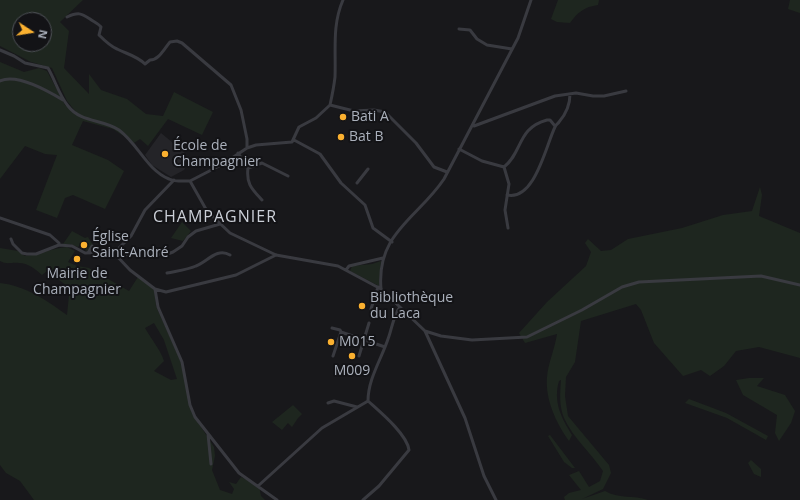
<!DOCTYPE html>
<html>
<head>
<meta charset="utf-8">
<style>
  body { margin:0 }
  #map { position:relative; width:800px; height:500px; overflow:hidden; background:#18181b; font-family:"Open Sans",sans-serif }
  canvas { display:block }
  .north { position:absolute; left:12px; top:12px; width:40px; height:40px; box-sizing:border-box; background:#131316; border:1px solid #4f5258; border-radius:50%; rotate:102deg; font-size:11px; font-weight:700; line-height:16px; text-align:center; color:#aab0bb }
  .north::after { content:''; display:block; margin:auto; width:14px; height:18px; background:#fbb130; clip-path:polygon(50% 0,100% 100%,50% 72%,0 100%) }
</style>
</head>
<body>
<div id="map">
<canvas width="800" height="500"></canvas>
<div class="north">N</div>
</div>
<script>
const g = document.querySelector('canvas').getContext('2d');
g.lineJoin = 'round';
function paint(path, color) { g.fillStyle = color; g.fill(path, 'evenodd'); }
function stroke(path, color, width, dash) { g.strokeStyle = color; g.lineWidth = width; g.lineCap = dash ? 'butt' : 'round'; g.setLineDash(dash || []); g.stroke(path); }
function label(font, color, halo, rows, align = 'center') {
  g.font = font + ' "Open Sans",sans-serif'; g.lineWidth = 4; g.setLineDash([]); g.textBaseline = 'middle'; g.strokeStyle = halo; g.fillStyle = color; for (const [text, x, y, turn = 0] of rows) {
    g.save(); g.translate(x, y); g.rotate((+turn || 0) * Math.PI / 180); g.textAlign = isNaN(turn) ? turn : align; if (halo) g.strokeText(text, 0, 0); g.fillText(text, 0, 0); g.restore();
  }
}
const built = new Path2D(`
  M161 133 184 152 189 160 184 170 171 177 152 165 145 155Z`);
const green = new Path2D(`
  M0 0H83L60 22 69 31 64 68 89 94V74L101 90 127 99 146 114 163 116 174 92 213 112 202 135 168 119 148 146 140 139 134 143 113 129 83 121 72 145 108 160 124 171 105 209 73 195 65 198 57 218 36 210 57 155 45 154 25 146 0 179V62L24 72 39 68 47 71 65 105 80 117 67 101 52 68 31 62 0 46ZM20 20H44V44H20Z
  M558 0H599L598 5C584 7 578 12 570 23L557 22 551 19Z
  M790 0H800V13L788 9Z
  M760 187 762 195 759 216 800 233V358L759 347 736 351 724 366 710 376 701 370 683 376 654 343 641 310 636 304 581 321 575 362 566 377 565 396 568 416 609 465 611 473 603 489 582 499 605 491C618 499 634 495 648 500H565L564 497 569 493 581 490 569 475 579 471 589 487 600 481 603 471C591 453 573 438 564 418 559 406 560 393 561 380L559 381C553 402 561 417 572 435L569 441C556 423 545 399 547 377 548 364 555 348 557 334L525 343 519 333 547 302 586 266 591 252 585 243 588 239 601 251 611 250 628 239 682 228 723 215 752 211Z
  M182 222 191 231 183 241 171 238Z
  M72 231 85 238 88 237 93 245 87 251 83 249 89 244 85 240 78 247 70 244H63Z
  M67 247 75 251 68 262 77 266 89 268 129 291 138 277 155 290 156 306 182 364 192 413 214 447 215 456 212 470 220 490 232 494 234 489 229 482 236 484 241 477 259 486 261 496 265 500H34L20 481 6 473 0 465V283C26 286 46 300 67 315L69 295 67 286 47 271 42 275C35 269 28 263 19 263 11 262 7 265 0 261V248L18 251 25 256C40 255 52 248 67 247ZM154 323 164 340 177 379 171 380 154 371 164 361C160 349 151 339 145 328Z
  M381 261 379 286 350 271 352 266 372 264Z
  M749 378H764L757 386 785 395 795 411 791 423 779 441 775 433 777 415 743 395 736 380Z
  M689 399 726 413 768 436 766 440 727 418 685 403Z
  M293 405 302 414 298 418 292 427 288 423 282 430 272 422Z
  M550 435 575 468H572L564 462 548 436Z
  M751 460 761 469V477L754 474 748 463Z`);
const minor = new Path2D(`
  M67 17C78 12 81 13 90 19 94 22 98 23 101 27L99 35C104 40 110 46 117 49 127 54 137 56 145 64L150 60C159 60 164 49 170 42L177 41 182 43 231 85 241 110 247 139V148
  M459 29 470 30 477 39 487 45 512 49
  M0 50 14 56 25 63 48 68C55 80 59 95 68 106 81 123 103 119 119 130 138 144 147 170 169 179 175 182 184 181 190 181
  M0 81C17 73 48 91 63 100
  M330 105 354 111 374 110 385 112 416 143 434 167 447 172
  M330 105C332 96 334 86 335 77 336 50 332 25 343 0
  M474 126 555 96 576 93 593 96H604L626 91
  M294 140 320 154 341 183 365 205 373 228 392 242
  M459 149 482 161 504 167 509 184 505 210 508 228
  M238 153 248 168C246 184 252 189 262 200
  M504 167C523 152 517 128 547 120H550L555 126
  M248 168 262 163 288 176
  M190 181 207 211 230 233 276 255 338 266 381 289 425 331 441 336 472 340 527 337 582 310 622 287 639 282 761 276 800 285
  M190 181 223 164 247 148 256 145 292 142 299 127 316 118 330 105
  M357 183 368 169
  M507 195C535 201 546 145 555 127 556 124 558 124 559 122 566 114 570 104 570 94
  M0 218 50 235 59 243V245
  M11 239 13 244 22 253 27 254H36L59 245 72 246 85 253 118 252 125 255 137 251 165 255 173 252 182 246 188 237 196 231 220 224
  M88 253 92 246 96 253
  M114 253 130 270 155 289 166 292 236 275 276 255
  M114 253 131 236 145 210 174 180
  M346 270 349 266 383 258
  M167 273C176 271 187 270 196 266 207 262 217 247 230 255
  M155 289 158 307 182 362 190 405 195 417 239 473 277 500
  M381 289C376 233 418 218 444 179L518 38 531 0
  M371 309 378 287
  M332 328 340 330 341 332
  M425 331 465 418 484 476 496 500
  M333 356 341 332 385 347
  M359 356 369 323
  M368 401C368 379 381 360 388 339 392 329 393 316 400 307
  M328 403 334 401 357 407
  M208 434 211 464
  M258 486 322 428 368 401
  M363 500 379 486 409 450C407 434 379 411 368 401`);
const markers = [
  [343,117,4,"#fbb130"],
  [341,137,4,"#fbb130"],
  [165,154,4,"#fbb130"],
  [84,245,4,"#fbb130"],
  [77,259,4,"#fbb130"],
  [362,306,4,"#fbb130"],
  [331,342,4,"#fbb130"],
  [352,356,4,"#fbb130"]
];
const poiNames = [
  ["Bati A",351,117],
  ["Bat B",349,137],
  ["École de",173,146],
  ["Champagnier",173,162],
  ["Église",92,237],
  ["Saint-André",92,253],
  ["Mairie de",77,274,"center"],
  ["Champagnier",77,290,"center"],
  ["Bibliothèque",370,298],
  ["du Laca",370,314],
  ["M015",339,342],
  ["M009",352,371,"center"]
];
const quarterNames = [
  ["CHAMPAGNIER",215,217]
];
paint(built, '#242428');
paint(green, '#1e261f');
stroke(minor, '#393a40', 3);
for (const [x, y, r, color] of markers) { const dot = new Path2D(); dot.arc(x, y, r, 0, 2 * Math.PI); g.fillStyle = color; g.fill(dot); stroke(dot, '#131316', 1.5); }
label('14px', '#aab0bb', '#131316', poiNames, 'left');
g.letterSpacing = '1px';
label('16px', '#cbcfd7', '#131316', quarterNames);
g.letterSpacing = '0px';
</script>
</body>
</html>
